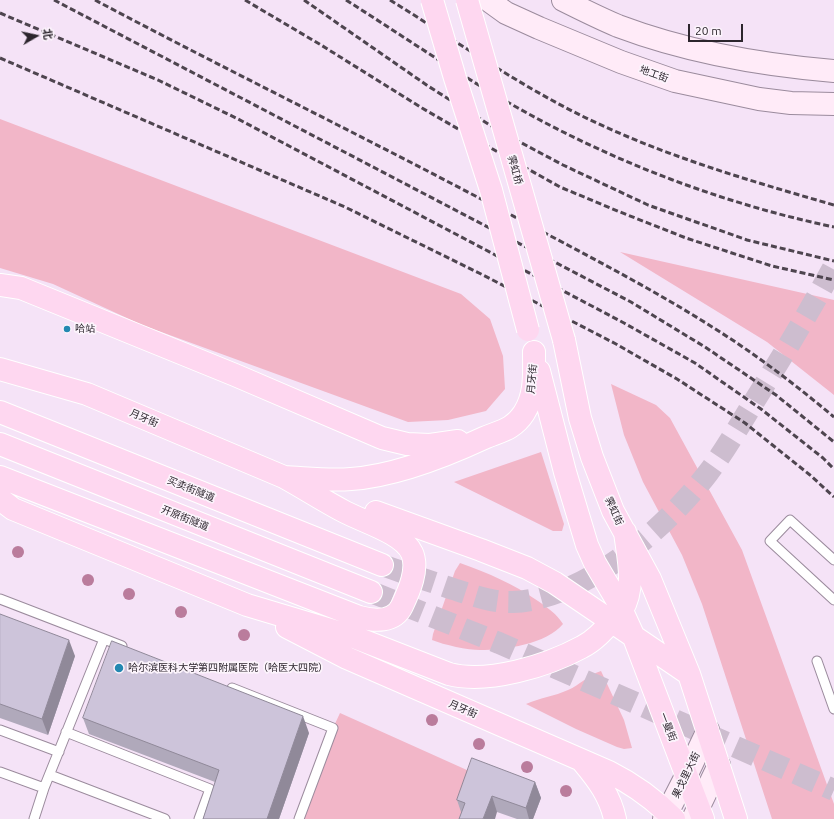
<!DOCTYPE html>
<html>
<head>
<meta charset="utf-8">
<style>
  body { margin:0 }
  #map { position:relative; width:834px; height:819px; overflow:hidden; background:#f5e3f7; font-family:Ubuntu,"Noto Sans SC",sans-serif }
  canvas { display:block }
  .north { position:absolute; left:16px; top:16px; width:40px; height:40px; -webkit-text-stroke:3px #fcf4fc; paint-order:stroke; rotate:81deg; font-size:11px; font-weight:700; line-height:16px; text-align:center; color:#2c252d }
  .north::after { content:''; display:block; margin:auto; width:14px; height:18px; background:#2c252d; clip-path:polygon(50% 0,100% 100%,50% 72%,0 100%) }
  .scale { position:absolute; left:688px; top:24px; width:55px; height:18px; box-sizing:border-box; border:2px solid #2c252d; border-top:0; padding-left:5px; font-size:12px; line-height:14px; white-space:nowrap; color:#2c252d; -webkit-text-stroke:3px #fcf4fc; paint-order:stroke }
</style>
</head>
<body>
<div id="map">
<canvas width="834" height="819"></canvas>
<div class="north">北</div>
<div class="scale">20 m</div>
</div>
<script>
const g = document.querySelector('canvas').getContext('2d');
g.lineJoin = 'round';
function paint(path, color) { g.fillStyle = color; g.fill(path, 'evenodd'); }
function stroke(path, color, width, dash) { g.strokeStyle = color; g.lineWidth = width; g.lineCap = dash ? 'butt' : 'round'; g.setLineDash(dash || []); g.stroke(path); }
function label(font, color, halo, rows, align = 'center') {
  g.font = font + ' Ubuntu,"Noto Sans SC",sans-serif'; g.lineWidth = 3.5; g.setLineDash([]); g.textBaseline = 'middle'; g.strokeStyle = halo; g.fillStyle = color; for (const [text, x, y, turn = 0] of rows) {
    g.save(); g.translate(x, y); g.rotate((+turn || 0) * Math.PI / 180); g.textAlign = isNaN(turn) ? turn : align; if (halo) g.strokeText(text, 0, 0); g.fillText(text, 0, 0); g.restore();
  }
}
const green = new Path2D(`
  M0 119 461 294 490 319 503 356 505 389 486 411 448 420 408 422 142 325 53 284 0 268Z
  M620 252 834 300V395L767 342Z
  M611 384 656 405 670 418 742 550 834 804V819H772L702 604 682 555 643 482 624 435Z
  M541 452 564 524 562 531H553L454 482Z
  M460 563C490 574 512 583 538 601 549 609 556 613 563 624 547 644 504 650 480 650 468 650 444 645 432 640L433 634 455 571Z
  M601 671 624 720 632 748 624 749 617 747 576 729 526 704C539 698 555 696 568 690 580 685 588 675 601 671Z
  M340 713 478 775 471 819H299L333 728Z`);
const secondaryTunnel = new Path2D(`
  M382 565C404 573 427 580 450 588 470 594 491 603 513 602 585 599 666 528 708 473 727 448 743 419 760 392 786 350 811 309 834 266
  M371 592 499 643 834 790`);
const lane = new Path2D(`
  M834 560 790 520 770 541 834 600
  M0 599 104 639 44 788 34 819
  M104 639 122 646
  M817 661 834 709
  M232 688 333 728 299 819
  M0 730 59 752
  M66 732 210 789 199 819
  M0 772 44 788
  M50 775 165 819`);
const secondary = new Path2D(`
  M488 0 506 13 539 28 621 62 675 81 759 99 791 103 834 104
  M563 0C581 9 599 18 618 26 687 52 761 65 834 71
  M664 819 686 776 708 730
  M693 819 719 765`);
const primary = new Path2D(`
  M0 285 21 288 235 375 382 438 407 444 430 445 458 441
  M564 340 580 418 592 457 613 511 650 579 689 674 736 819
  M0 369 87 394 284 477C306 478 329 481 351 479 395 476 443 457 484 438 500 431 513 430 524 413 536 394 534 373 534 352
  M539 371 565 472 587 545 595 563 618 602 633 635 703 819
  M0 412 382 565
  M0 444 371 592
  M0 477 359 617C374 621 394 623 402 606 409 591 419 569 412 553 403 533 364 522 345 512 324 501 304 488 284 477
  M0 499 13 509 247 605 354 637 449 674C488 684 547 666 582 647 594 641 603 631 612 621 615 618 620 614 622 610 636 587 628 557 625 532
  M376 512 481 550 527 568 555 583 689 674
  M287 627 347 658 609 772C633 784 654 799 674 819
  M583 762C598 780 610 796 615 819`);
const rail = new Path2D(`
  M54 0 631 302 705 347 776 395 834 442
  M95 0C238 76 385 147 528 224 592 258 656 291 717 330 758 356 797 386 834 417
  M245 0 321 45 422 108 503 155 560 187 620 212 686 238 772 266 834 280
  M304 0 428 86 501 132 563 165 648 205 747 240 834 261
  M346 0C403 36 459 75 518 108 616 163 724 204 834 227
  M390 0C453 39 514 82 580 115 661 155 747 180 834 205
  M0 13 158 80 238 119 624 323 695 363 761 409 823 458 834 469
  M0 58 345 207 483 275 616 344 677 379 745 423 810 475 834 497`);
const primaryBridge = new Path2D(`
  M432 0 455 78 491 190 528 330
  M467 0 564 340`);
const trees = [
  [18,552],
  [88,580],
  [129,594],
  [181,612],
  [244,635],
  [432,720],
  [479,744],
  [527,767],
  [566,791]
];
const wall = new Path2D(`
  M0 614 75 656 48 735 0 718Z
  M83 718 309 733 279 819H203L215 782 89 734Z
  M535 782 541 798 533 819H517L497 812H461L457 800Z`);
const shadedWall = new Path2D(`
  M69 640 75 656 48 735 42 719Z
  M303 716 309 733 279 819H267Z
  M535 782 541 798 533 819H529L526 808Z
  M492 796 497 812 495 819H483Z`);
const building = new Path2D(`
  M0 614 69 640 42 719 0 704Z
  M112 641 303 716 267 819H203L219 770 83 718Z
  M472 758 535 782 526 808 492 796 483 819H459L465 803 457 800Z`);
const markers = [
  [67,329,4,"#2388b1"],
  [119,668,5,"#2388b1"]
];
const streetNames = [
  ["地工街",654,74,20],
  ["霁虹桥",515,170,74],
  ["月牙街",532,379,-85],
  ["月牙街",144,418,23],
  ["买卖街隧道",191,489,22],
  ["霁虹街",614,511,65],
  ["开原街隧道",185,518,22],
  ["月牙街",463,709,23],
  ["一曼街",668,727,69],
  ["果戈里大街",686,775,-64]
];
const poiNames = [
  ["哈站",75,329],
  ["哈尔滨医科大学第四附属医院（哈医大四院）",128,668]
];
paint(green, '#f2b6c8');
stroke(secondaryTunnel, '#cdbdcf', 22, [22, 11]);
stroke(lane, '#9b8b9d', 11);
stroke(secondary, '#9b8b9d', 24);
stroke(primary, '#fff', 24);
stroke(lane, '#fff', 9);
stroke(secondary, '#ffebf8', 22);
stroke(primary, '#fed7f0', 22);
stroke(rail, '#4e454f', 3, [6, 3]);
stroke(primaryBridge, '#fff', 24, []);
stroke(primaryBridge, '#fed7f0', 22);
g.fillStyle = '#ba7c9c';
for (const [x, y] of trees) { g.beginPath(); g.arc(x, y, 6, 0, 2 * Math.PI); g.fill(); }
paint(wall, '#b0a9bb');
paint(shadedWall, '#908999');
paint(building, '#cdc4da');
stroke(building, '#908999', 1);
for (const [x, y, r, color] of markers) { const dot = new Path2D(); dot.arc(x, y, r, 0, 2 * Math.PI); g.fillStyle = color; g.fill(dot); stroke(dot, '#fcf4fc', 1.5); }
label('10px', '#2c252d', '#fcf4fc', streetNames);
label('10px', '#2c252d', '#fcf4fc', poiNames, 'left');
</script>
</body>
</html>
